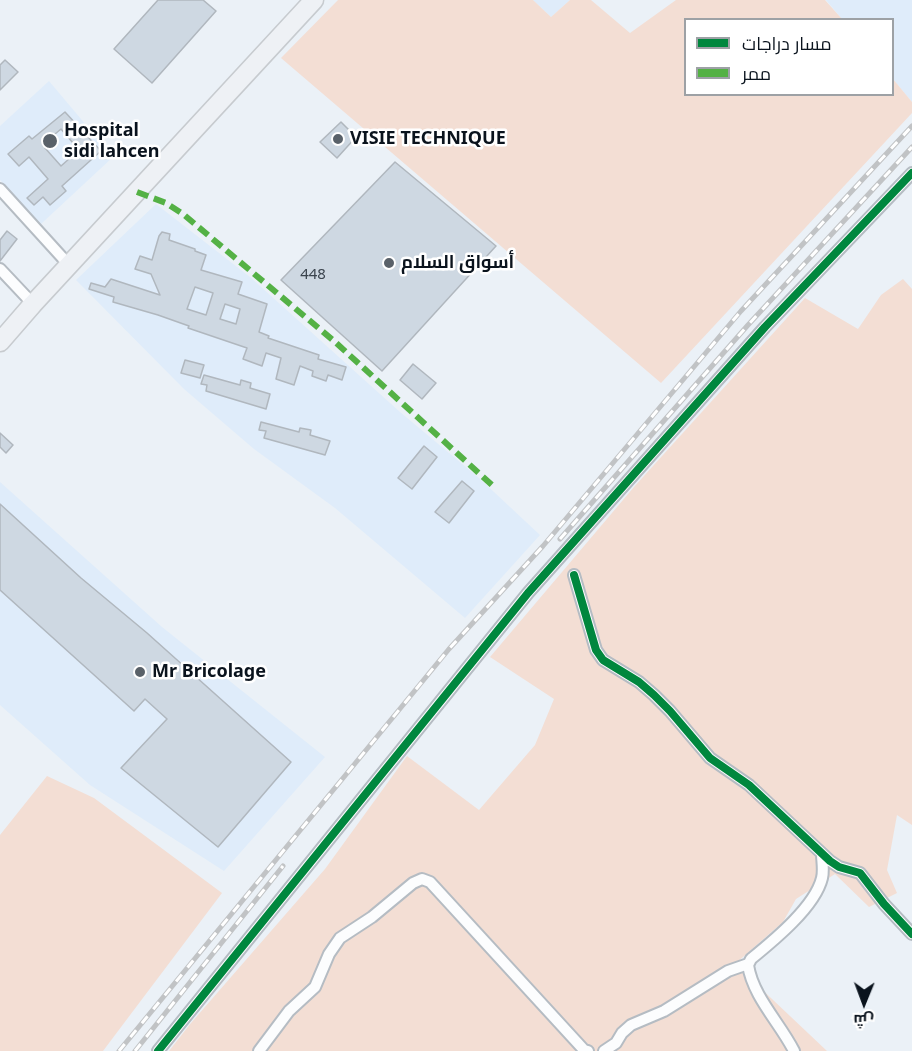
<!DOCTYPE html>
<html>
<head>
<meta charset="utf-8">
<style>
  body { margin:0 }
  #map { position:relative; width:912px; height:1051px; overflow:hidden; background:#ebf1f7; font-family:"Noto Sans",Cairo,sans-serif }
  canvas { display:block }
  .legend { position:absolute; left:684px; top:18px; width:210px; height:78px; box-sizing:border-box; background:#fff; border:2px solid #9da1a5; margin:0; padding:8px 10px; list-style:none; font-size:18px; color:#0a131d }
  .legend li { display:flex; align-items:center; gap:12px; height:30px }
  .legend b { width:30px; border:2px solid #9da1a5 }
  .north { position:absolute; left:834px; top:973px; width:60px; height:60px; -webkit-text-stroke:4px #fff; paint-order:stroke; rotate:181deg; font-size:16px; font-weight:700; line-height:24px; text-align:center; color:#0a131d }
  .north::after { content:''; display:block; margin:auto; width:21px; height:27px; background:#0a131d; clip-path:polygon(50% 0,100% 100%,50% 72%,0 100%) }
</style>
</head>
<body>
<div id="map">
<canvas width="912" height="1051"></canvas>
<ul class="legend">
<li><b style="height:8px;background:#00873e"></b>مسار دراجات</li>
<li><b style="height:8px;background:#54b145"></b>ممر</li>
</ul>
<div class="north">ش</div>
</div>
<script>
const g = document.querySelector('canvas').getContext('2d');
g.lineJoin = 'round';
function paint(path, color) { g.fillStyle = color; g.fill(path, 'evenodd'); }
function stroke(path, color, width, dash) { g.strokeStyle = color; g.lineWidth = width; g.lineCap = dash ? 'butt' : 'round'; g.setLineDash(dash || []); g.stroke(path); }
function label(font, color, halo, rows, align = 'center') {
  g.font = font + ' "Noto Sans",Cairo,sans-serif'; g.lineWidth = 5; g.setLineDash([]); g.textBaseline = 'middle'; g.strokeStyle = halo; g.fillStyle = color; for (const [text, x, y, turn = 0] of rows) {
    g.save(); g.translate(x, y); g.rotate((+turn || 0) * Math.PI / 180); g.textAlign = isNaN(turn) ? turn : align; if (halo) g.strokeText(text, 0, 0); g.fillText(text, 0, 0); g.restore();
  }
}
const built = new Path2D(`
  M533 0H570L551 17Z
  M826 0H912V102L893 79 892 20 842 19Z
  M49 81 113 157 41 224 0 180V126Z
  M156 204 250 277 400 412 479 478 540 535 465 618 335 508 254 449 184 389 76 280Z
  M0 482 162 627 325 757 224 871 90 785 0 705Z`);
const green = new Path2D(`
  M338 0H533L551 17 570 0H591L630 33 676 0H825L842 19 686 20V94H892L893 79 912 102V113L661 383 281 58Z
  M903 279 912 289V825L897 815 887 870 897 893 869 907 835 874 796 899 783 922 735 964 827 1051H169L191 1023 325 869 407 756 479 810 535 745 554 699 490 657 634 487 805 298 858 329 881 295Z
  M47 776 94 798 222 893 103 1051H0V835Z`);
const building = new Path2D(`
  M158 0H203L216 11 152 83 114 49Z
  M5 60 18 72 0 90V65Z
  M65 112 101 151 62 186 66 191 50 205 43 197 34 205 27 198 48 179 29 157 19 166 8 154 29 136 32 139ZM61 129 79 150 61 166 45 148 51 143 48 140Z
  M341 122 356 137 337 158 320 142Z
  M395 162 496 246 382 371 281 280Z
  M7 231 17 239 0 261V240Z
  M162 232 170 234 169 240 195 249V251L206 255 201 270 242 282 238 294 267 304 259 332 269 336 268 338 319 355 318 359 346 367 342 380 328 375 326 381 312 376 313 371 300 366 294 385 276 379 281 358 266 353 262 366 243 359 247 348 188 328 189 326 158 315 113 302 114 297 89 289 91 283 105 287 111 279 160 295 151 274 135 269 140 256 152 260 159 236ZM195 287 213 293 206 315 187 309ZM225 304 240 309 236 324 220 319Z
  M185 360 204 365 200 378 181 373Z
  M413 364 436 383 422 399 400 380Z
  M204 375 240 385 241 380 251 383 250 388 270 394 266 409 206 391 207 385 201 384Z
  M261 422 299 432 300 428 311 430 310 435 330 441 325 455 264 438 266 431 259 430Z
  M0 433 13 445 6 453 0 447Z
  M424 446 437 457 412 489 398 478Z
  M462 481 474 491 449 523 435 512Z
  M0 504 81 578 147 633 291 762 218 847 121 768 167 719 145 699 134 711 0 590Z`);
const minor = new Path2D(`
  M0 189 69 265
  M0 269 33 304
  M574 575 596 650 603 660 639 682 654 695 670 711 710 758 749 785 830 861 839 867 860 873 884 904 912 934
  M158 1051 528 593 765 327 912 173
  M259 1051 289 1011 315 987 329 954 340 938 372 917 413 883 422 879 430 882 584 1050 588 1051
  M604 1051 616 1043 622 1033 631 1025 664 1011 728 971 748 964
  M794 1051C780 1023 753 997 748 965L751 959C773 941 815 907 822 878 824 870 822 861 822 854`);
const primary = new Path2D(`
  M0 342 33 304 314 0`);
const rail = new Path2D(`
  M560 539 748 325 912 147
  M119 1051 449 649 543 546 741 311 912 126
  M135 1051 283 866`);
const quiet = new Path2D(`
  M137 192 166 203 183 214 334 341 493 486`);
const cycleway = new Path2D(`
  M574 575 596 650 603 660 639 682 654 695 670 711 710 758 749 785 830 861 839 867 860 873 884 904 912 934
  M158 1051 528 593 765 327 912 173`);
const markers = [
  [338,139,6,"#596169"],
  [50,141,8,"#596169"],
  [389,263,6,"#596169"],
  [140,672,6,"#596169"]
];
const numberNames = [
  ["448",313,275]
];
const poiNames = [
  ["Hospital",64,131],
  ["sidi lahcen",64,152],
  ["VISIE TECHNIQUE",350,139],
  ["أسواق السلام",401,263],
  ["Mr Bricolage",152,672]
];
paint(built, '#dfecfa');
paint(green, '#f3ded4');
paint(building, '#ced8e2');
stroke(building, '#b0b7be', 1.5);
stroke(minor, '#b5bcc3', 14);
stroke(primary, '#c7cbcf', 21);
stroke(minor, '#fcfdfe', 10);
stroke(primary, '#eef1f5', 18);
stroke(rail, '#c1c3c5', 5);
stroke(rail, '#fff', 3, [9]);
stroke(quiet, '#54b145', 6, [12, 6]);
stroke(cycleway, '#00873e', 8);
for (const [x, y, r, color] of markers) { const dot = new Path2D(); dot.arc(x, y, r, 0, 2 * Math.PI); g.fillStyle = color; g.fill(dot); stroke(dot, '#fff', 2); }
label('15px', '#3b444e', null, numberNames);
label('bold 18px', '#0a131d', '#fff', poiNames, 'left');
</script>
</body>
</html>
